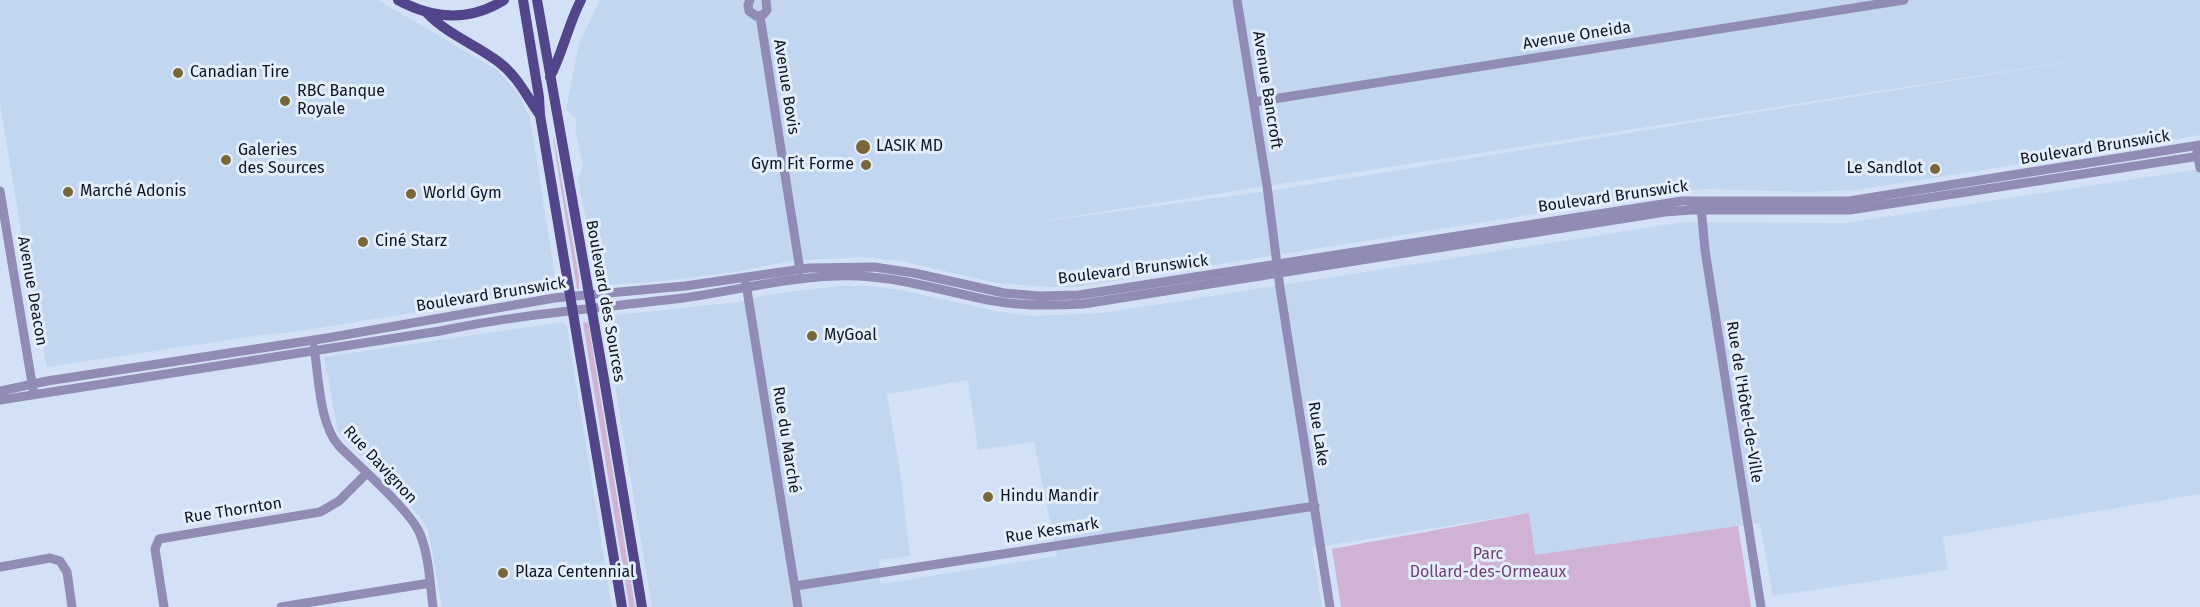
<!DOCTYPE html>
<html>
<head>
<meta charset="utf-8">
<style>
  body { margin:0 }
  canvas { display:block; background:#d2e1f5 }
</style>
</head>
<body>
<canvas width="2200" height="607"></canvas>
<script>
const g = document.querySelector('canvas').getContext('2d');
g.lineJoin = 'round';
function paint(path, color) { g.fillStyle = color; g.fill(path, 'evenodd'); }
function stroke(path, color, width, dash) { g.strokeStyle = color; g.lineWidth = width; g.lineCap = dash ? 'butt' : 'round'; g.setLineDash(dash || []); g.stroke(path); }
function label(font, color, halo, rows, align = 'center') {
  g.font = font + ' "Fira Sans",sans-serif'; g.lineWidth = 6; g.setLineDash([]); g.textBaseline = 'middle'; g.strokeStyle = halo; g.fillStyle = color; for (const [text, x, y, turn = 0] of rows) {
    g.save(); g.translate(x, y); g.rotate((+turn || 0) * Math.PI / 180); g.textAlign = isNaN(turn) ? turn : align; if (halo) g.strokeText(text, 0, 0); g.fillText(text, 0, 0); g.restore();
  }
}
const built = new Path2D(`
  M0 0H378L497 70 518 93 530 118 556 282 553 288 472 301 436 309 295 332 269 334 47 367 30 286 0 103Z
  M600 0H2200V135L1857 190 1807 192 1705 189 1640 197 1076 287H1050L997 283 901 261 859 257 789 261 736 272 664 281 607 285 597 278 578 178 583 166 575 128 577 120 566 110 579 43ZM2118 54 1275 190 1016 225 2117 54Z
  M2200 169V494L1943 537 1948 570 1773 596 1760 523 1534 556 1528 513 1312 548 1322 607H652L605 326 609 316 737 302 761 297 763 295 839 286H867L900 290 995 311 1032 316 1102 313 1684 222 1845 223ZM968 380 978 450 1034 442 1057 556 880 584 879 560 910 556 900 471 887 394Z
  M563 322 567 327 612 607H442L428 529 419 516 338 432 324 357Z`);
const green = new Path2D(`
  M553 138H554L579 277V289H577Z
  M588 322 635 607H629V605L583 323Z
  M1529 513 1535 555 1738 526 1751 607H1341L1332 549Z`);
const minor = new Path2D(`
  M750 0 748 5 749 11 756 16 763 15 767 10 766 0
  M1237 0 1267 186 1280 288 1330 607
  M760 16 800 270
  M1254 102 1904 0
  M2197 152 2200 168
  M0 191 33 389
  M1701 206 1705 250 1761 607
  M746 284 798 607
  M314 348C319 377 319 424 339 446 359 466 411 511 420 534 429 556 430 584 433 607
  M0 391 47 381 327 338 554 298 685 286 809 268 874 267 914 273 1004 293 1040 296 1079 295 1682 201H1849L2200 145
  M0 400 440 331C520 314 601 308 683 298 741 290 799 274 858 276 903 278 944 291 988 300 1019 306 1051 306 1083 304L1665 212 1691 210H1850L2200 156
  M0 567 50 558 60 561 67 572 72 607
  M795 586 1315 506
  M164 607 155 549 159 539 320 512 339 501 366 474
  M281 607 430 583`);
const major = new Path2D(`
  M398 0C433 19 469 22 504 0
  M523 0 539 97 540 115 622 607
  M537 0 604 379 642 607
  M427 13C448 35 477 45 500 63 518 77 527 97 540 115
  M550 77C563 52 568 25 581 0`);
const markers = [
  [178,73,6,"#7b6736"],
  [285,101,6,"#7b6736"],
  [863,147,8,"#7b6736"],
  [226,160,6,"#7b6736"],
  [866,165,6,"#7b6736"],
  [1935,169,6,"#7b6736"],
  [68,192,6,"#7b6736"],
  [411,194,6,"#7b6736"],
  [363,242,6,"#7b6736"],
  [812,336,6,"#7b6736"],
  [988,497,6,"#7b6736"],
  [503,573,6,"#7b6736"]
];
const streetNames = [
  ["Avenue Oneida",1577,36,-9],
  ["Avenue Bovis",786,87,81],
  ["Avenue Bancroft",1267,90,81],
  ["Boulevard Brunswick",2095,148,-9],
  ["Boulevard Brunswick",1613,197,-8],
  ["Boulevard Brunswick",1133,270,-7],
  ["Avenue Deacon",32,291,80],
  ["Boulevard Brunswick",491,295,-9],
  ["Boulevard des Sources",605,301,80],
  ["Rue de l'Hôtel-de-Ville",1744,402,81],
  ["Rue Lake",1318,434,81],
  ["Rue du Marché",786,440,81],
  ["Rue Davignon",380,465,47],
  ["Rue Thornton",233,511,-9],
  ["Rue Kesmark",1052,531,-9]
];
const poiNames = [
  ["Canadian Tire",190,73],
  ["RBC Banque",297,92],
  ["Royale",297,110],
  ["LASIK MD",876,147],
  ["Galeries",238,151],
  ["des Sources",238,169],
  ["Gym Fit Forme",854,165,"right"],
  ["Le Sandlot",1923,169,"right"],
  ["Marché Adonis",80,192],
  ["World Gym",423,194],
  ["Ciné Starz",375,242],
  ["MyGoal",824,336],
  ["Hindu Mandir",1000,497],
  ["Plaza Centennial",515,573]
];
const parkNames = [
  ["Parc",1488,555],
  ["Dollard-des-Ormeaux",1488,573]
];
paint(built, '#c3d6f0');
paint(green, '#d0b2d4');
stroke(minor, '#908cb5', 9);
stroke(major, '#52458c', 10);
for (const [x, y, r, color] of markers) { const dot = new Path2D(); dot.arc(x, y, r, 0, 2 * Math.PI); g.fillStyle = color; g.fill(dot); stroke(dot, '#e2eefe', 2); }
label('16px', '#10151c', '#e2eefe', streetNames);
label('16px', '#10151c', '#e2eefe', poiNames, 'left');
label('16px', '#704077', '#e2eefe', parkNames);
</script>
</body>
</html>
